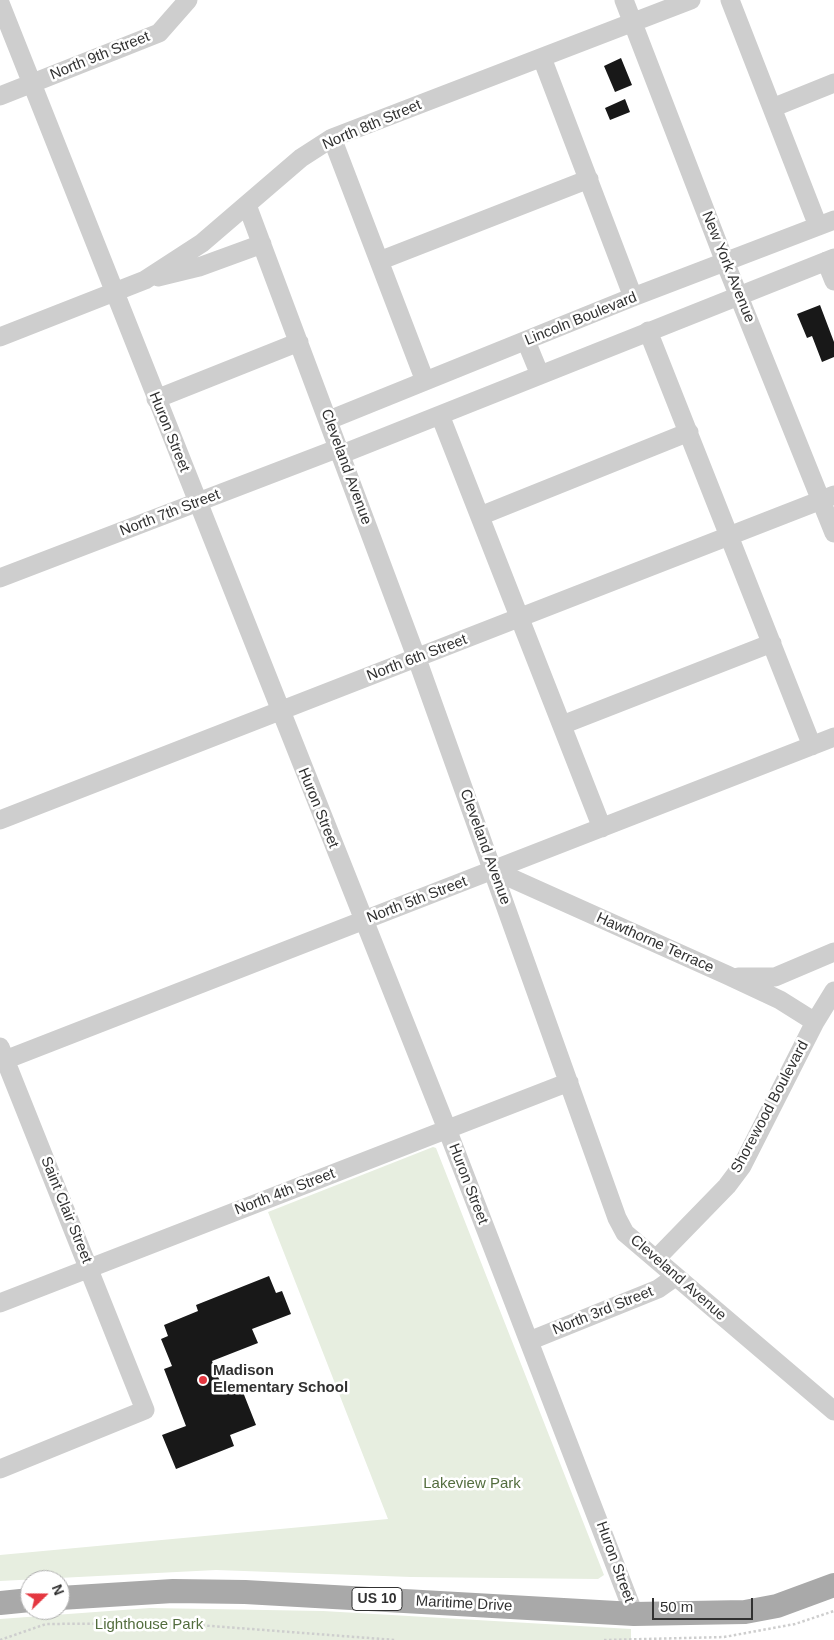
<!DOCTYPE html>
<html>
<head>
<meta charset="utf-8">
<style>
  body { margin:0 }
  #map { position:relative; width:834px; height:1640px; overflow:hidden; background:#fff; font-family:Helvetica,sans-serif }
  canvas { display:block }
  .north { position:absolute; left:20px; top:1570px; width:50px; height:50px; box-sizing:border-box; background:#fff; border:1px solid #adadad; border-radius:50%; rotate:68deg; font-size:14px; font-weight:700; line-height:20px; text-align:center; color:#313131 }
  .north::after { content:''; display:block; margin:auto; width:18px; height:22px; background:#e43740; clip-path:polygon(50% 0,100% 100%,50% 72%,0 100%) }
  .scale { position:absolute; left:652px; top:1598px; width:101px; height:22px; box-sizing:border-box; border:2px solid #313131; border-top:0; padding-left:6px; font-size:15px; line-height:18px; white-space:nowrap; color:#313131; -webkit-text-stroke:4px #fff; paint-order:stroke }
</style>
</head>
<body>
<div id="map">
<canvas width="834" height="1640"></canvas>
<div class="north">N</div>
<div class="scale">50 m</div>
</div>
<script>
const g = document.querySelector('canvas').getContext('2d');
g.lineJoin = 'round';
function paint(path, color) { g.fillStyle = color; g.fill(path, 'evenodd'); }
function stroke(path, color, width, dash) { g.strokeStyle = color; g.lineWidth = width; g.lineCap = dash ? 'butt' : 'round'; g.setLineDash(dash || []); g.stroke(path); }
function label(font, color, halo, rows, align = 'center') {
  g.font = font + ' Helvetica,sans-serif'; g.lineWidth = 5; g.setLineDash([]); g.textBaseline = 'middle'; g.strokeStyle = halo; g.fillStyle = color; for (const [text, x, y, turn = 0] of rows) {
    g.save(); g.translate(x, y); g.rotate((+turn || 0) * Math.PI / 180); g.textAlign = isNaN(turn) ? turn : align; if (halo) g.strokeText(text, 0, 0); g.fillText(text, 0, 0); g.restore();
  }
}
const green = new Path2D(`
  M433 1147 436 1148 604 1575 598 1579 411 1577 216 1570 0 1581V1555L388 1519 268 1212Z
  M150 1608 323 1611 631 1629V1640H0V1619Z`);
const building = new Path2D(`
  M621 58 632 85 615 92 604 66Z
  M625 99 630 112 610 120 605 108Z
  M820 305 834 342V357L822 362 812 336 807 338 797 314Z
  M269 1276 276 1293 282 1291 291 1314 252 1329 258 1343 212 1361 223 1389 239 1382 256 1425 230 1435 234 1446 176 1469 162 1435 186 1426 164 1369 172 1366 161 1339 168 1336 164 1325 198 1311 196 1305Z`);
const path = new Path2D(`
  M0 1640 46 1624 172 1623 395 1640
  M604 1640 724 1637 795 1624 834 1611`);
const minor = new Path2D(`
  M624 0 725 262 834 533
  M730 0 818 226
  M0 3 447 1129 634 1614
  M542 58 633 297
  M0 96 159 33 188 0
  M772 108 834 83
  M332 138 425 381
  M247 205 417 659 617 1218 625 1233 834 1411
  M379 261 589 179
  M826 261 834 281
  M158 277 199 267 262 244
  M648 331 812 746
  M0 337 145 280 202 243 301 158 332 138 691 0
  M526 341 540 375
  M156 399 299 342
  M440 415 602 828
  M329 420 633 297 834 220
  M342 454 834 258
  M480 516 689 432
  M0 578 339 448
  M562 725 772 643
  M0 820 834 495
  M493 870 727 975 780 1000 815 1022
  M738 977H775L834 952
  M0 1047 145 1410 0 1469
  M0 1062 834 737
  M656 1259 727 1186 742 1166 815 1022 834 991
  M0 1303 569 1082
  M529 1341 658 1289 675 1277`);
const major = new Path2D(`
  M60 1598 173 1591 245 1592 634 1614 745 1612 777 1606 834 1585
  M0 1603 30 1600`);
const markers = [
  [203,1380,5,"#e43740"]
];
const shields = [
  [377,1599,50]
];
const shieldNames = [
  ["US 10",377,1599]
];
const streetNames = [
  ["North 9th Street",100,56,-22],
  ["North 8th Street",372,125,-23],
  ["New York Avenue",728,267,68],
  ["Lincoln Boulevard",581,319,-22],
  ["Huron Street",169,432,68],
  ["Cleveland Avenue",346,467,70],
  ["North 7th Street",170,513,-21],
  ["North 6th Street",417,658,-21],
  ["Huron Street",318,808,68],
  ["Cleveland Avenue",485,847,70],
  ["North 5th Street",417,900,-21],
  ["Hawthorne Terrace",655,943,24],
  ["Shorewood Boulevard",770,1107,-62],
  ["Huron Street",468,1184,69],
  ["North 4th Street",285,1192,-21],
  ["Saint Clair Street",66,1210,68],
  ["Cleveland Avenue",678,1278,41],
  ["North 3rd Street",603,1311,-22],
  ["Huron Street",615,1562,70],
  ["Maritime Drive",464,1604,3]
];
const poiNames = [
  ["Madison",213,1371],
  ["Elementary School",213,1388]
];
const parkNames = [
  ["Lakeview Park",472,1484],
  ["Lighthouse Park",149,1625]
];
paint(green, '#e7eee0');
paint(building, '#181818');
stroke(path, '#cecece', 2.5, [2.5, 2.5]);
stroke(minor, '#cecece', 19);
stroke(major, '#a9a9a9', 24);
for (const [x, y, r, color] of markers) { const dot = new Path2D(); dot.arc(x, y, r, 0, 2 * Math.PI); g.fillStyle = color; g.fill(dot); stroke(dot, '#fff', 2); }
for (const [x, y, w] of shields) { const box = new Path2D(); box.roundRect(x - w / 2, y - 11.5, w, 23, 4); g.fillStyle = '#fff'; g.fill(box); stroke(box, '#313131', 1); }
label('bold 14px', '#313131', null, shieldNames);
label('15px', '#313131', '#fff', streetNames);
label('bold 15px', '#313131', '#fff', poiNames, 'left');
label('15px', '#536d3e', '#fff', parkNames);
</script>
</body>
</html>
